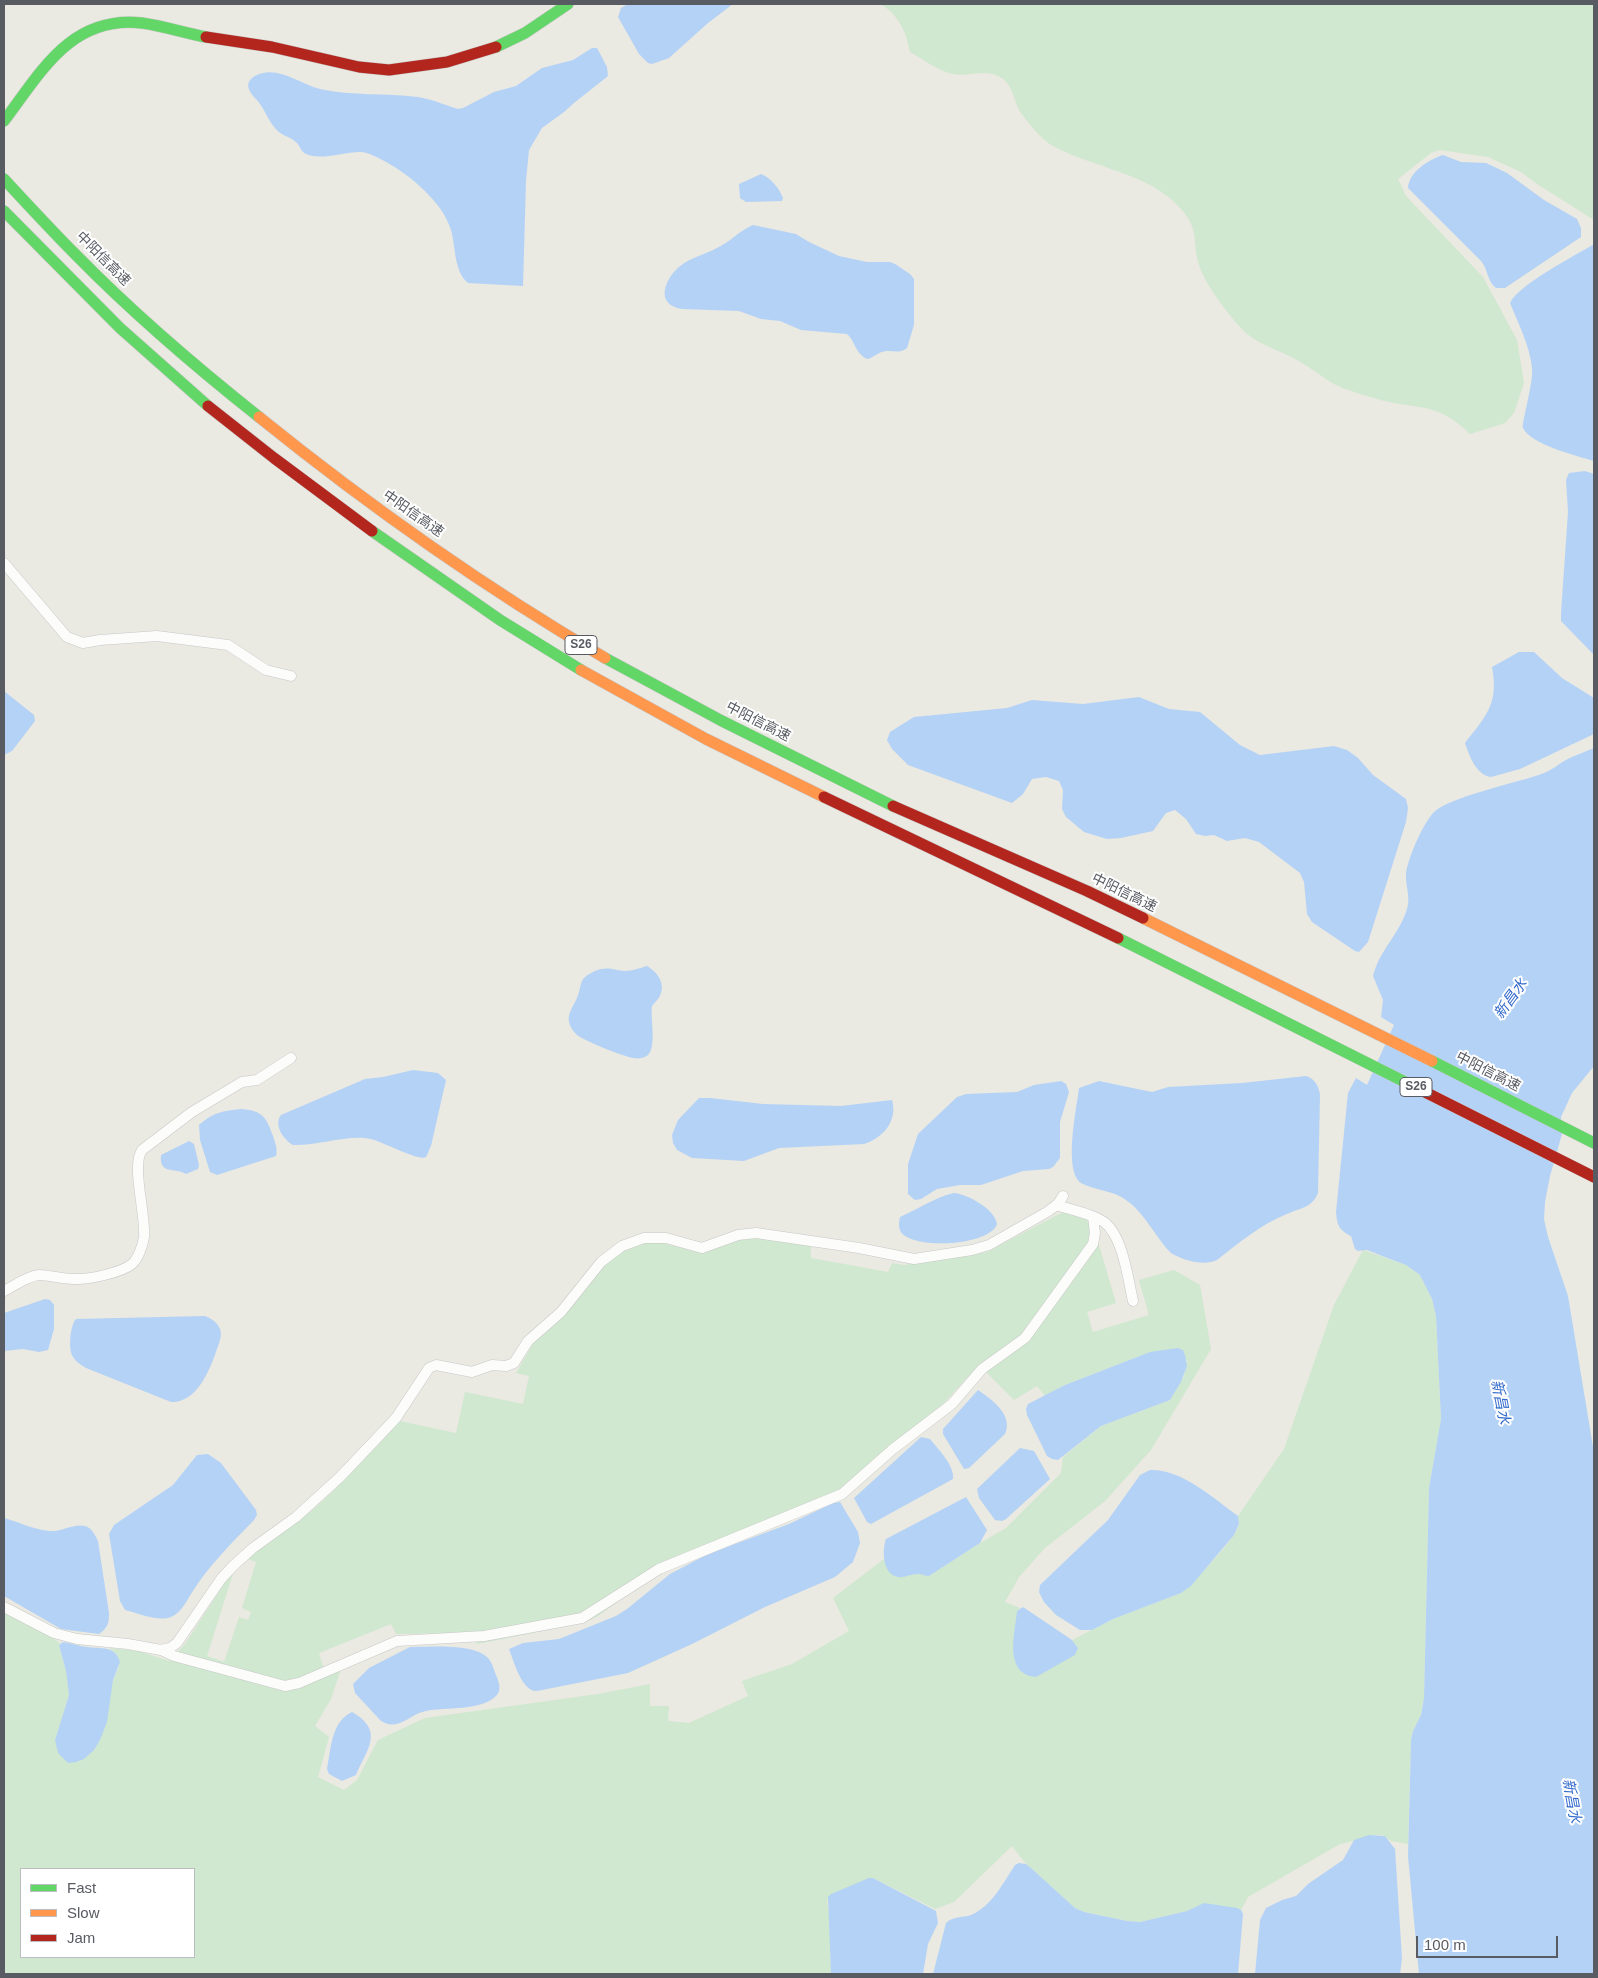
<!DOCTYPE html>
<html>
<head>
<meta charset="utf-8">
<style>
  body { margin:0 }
  #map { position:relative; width:1598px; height:1978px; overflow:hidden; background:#eae9e2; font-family:Arial,sans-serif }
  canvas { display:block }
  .frame { position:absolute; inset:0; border:5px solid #585b62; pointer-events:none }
  .legend { position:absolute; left:20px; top:1868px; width:175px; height:90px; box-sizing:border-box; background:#fff; border:1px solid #bcbdc0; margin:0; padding:6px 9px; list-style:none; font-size:15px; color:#585b62 }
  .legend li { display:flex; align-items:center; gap:10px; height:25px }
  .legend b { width:25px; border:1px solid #bcbdc0 }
  .scale { position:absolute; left:1416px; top:1936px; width:142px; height:22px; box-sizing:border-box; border:2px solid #585b62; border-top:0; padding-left:6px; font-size:15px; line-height:18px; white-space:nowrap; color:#585b62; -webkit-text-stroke:4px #fff; paint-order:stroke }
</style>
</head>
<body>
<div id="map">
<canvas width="1598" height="1978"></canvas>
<div class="frame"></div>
<ul class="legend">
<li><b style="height:6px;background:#63d668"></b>Fast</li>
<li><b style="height:6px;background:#ff974d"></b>Slow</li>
<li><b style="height:6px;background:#b3261e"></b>Jam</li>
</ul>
<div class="scale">100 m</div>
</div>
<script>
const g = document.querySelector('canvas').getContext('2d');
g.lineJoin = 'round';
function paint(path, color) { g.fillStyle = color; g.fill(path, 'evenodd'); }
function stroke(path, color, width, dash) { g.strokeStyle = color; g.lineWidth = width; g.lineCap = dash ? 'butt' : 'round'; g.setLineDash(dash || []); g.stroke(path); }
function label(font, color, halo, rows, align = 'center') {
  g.font = font + ' Arial,"Noto Sans SC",sans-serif'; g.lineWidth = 4; g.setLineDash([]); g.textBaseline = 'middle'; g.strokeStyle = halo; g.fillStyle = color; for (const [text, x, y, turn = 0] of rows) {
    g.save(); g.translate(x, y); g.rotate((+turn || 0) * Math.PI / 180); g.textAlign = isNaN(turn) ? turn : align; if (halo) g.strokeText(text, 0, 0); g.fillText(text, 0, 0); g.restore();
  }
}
const green = new Path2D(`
  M881 4H1594V220L1537 184 1521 172 1488 157 1440 150 1431 153 1398 179 1406 196 1483 277 1517 340 1524 383 1514 413 1505 423 1470 434C1435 399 1415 411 1374 398 1361 394 1346 390 1334 384 1320 376 1308 365 1293 358 1278 350 1259 344 1246 333 1232 320 1204 283 1199 265 1192 242 1200 230 1181 209 1150 173 1093 168 1053 146 1041 139 1029 124 1021 113 1013 101 1014 83 998 76 984 69 968 77 953 74 938 71 923 59 910 52 906 31 899 16 881 4Z
  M1063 1212 1088 1220 1096 1235 1116 1303 1087 1312 1093 1332 1149 1315 1139 1280 1174 1270 1200 1285 1211 1349 1151 1450 1105 1501 1045 1548 1019 1577 1005 1602 1020 1608 1017 1611 1078 1648 1072 1640 1113 1619 1181 1593C1193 1584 1237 1537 1239 1524 1239 1521 1238 1519 1238 1516L1284 1449 1334 1305 1363 1250 1406 1265 1420 1275 1432 1299 1436 1316 1441 1419 1429 1488 1424 1698 1421 1715 1413 1731 1411 1740 1408 1844 1391 1841 1383 1835C1363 1835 1358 1841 1340 1844L1248 1897 1241 1910 1204 1904 1187 1911 1140 1922 1127 1921 1084 1912 1075 1908 1026 1864 1012 1846 954 1902 935 1909 873 1878 827 1901 830 1920 831 1974H4V1612L39 1629 60 1643 59 1645 66 1671 69 1695 55 1740 76 1762C109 1747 105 1712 113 1681 114 1675 120 1669 119 1663 119 1656 115 1652 109 1648L139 1651 169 1661 185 1644 235 1567 207 1656 224 1662 239 1617 248 1620 251 1612 242 1608 256 1562 247 1559C265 1543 287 1531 305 1516 340 1488 369 1453 400 1421L456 1433 465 1392 523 1404 529 1376 516 1373 538 1335 593 1276 619 1252 640 1243 658 1242 698 1252 739 1240 759 1238 811 1245V1258L888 1272 892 1263 904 1265 987 1252ZM1150 1352 1187 1360 1184 1376 1170 1400 1101 1426 1063 1457 1061 1473 1006 1528 980 1543 929 1576 920 1573 897 1577 892 1574 884 1559 833 1598 849 1631 792 1664 742 1681 748 1696 689 1723 668 1721 669 1706H650V1684L598 1694 425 1718 378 1740 357 1780 344 1790 318 1777 329 1737 315 1726 331 1699 340 1672 323 1666 319 1653 391 1624 396 1634 471 1633 477 1644 584 1623 598 1616 661 1571 840 1490 928 1420 979 1365 1014 1400 1037 1386 1045 1396 1065 1385ZM21 1869H194V1957H21Z`);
const water = new Path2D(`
  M628 4H733L708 23 669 58 652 64 648 63 639 54 618 17 621 8Z
  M592 48H597L607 67 608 76 574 103 564 112 542 128 529 150 526 181 523 286 468 283C453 271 456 243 450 227 443 207 425 190 409 177 399 169 375 154 362 152 345 151 323 161 306 154 301 152 300 146 297 143 290 136 281 136 275 128 268 120 264 108 257 100 249 92 243 83 255 76 276 64 300 84 320 89 352 96 385 93 418 97 431 99 445 105 458 109L463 108 494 92 516 86 542 68 573 60Z
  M1443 155 1461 162 1486 163 1507 173 1544 200 1577 219 1581 228V237L1505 288H1496C1487 281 1488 269 1481 261L1408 188C1409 172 1428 160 1443 155Z
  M761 174C771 178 779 188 783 198L782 201 746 202 740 198 739 184Z
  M753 225 796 234 809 242 839 256 867 262H890L895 264 910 274 914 279V325L907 348C898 355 892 349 882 352 877 353 873 358 867 359 854 352 856 342 847 334L801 330 780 321 761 319 739 311 682 309C655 305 664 280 679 267 691 257 704 255 717 248 730 242 739 231 753 225Z
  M1594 244V461C1577 456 1530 444 1523 428 1521 425 1534 381 1532 368 1530 346 1518 323 1510 303 1519 284 1575 256 1594 244Z
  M1585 471 1594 474V655L1561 621V613L1568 512 1566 480 1569 473Z
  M1519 652H1534L1562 678 1594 698V734L1520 769 1491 777C1476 775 1469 755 1465 743 1486 716 1499 704 1492 667Z
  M4 691 34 715 35 721 12 751 4 755Z
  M1139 697 1169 709 1200 712 1240 745 1260 755 1334 746 1347 750 1358 758 1373 775 1406 799 1408 808 1406 822 1368 942 1359 952 1355 951 1312 922 1307 914 1304 882 1300 873 1259 842 1245 838 1227 841 1214 835 1205 836 1196 834 1186 819 1175 810 1166 813 1153 831 1121 838 1107 839 1084 832 1066 817 1062 809 1063 790 1059 781 1046 777 1032 779 1023 794 1012 803 908 765 892 749 887 740 890 732 914 717 1007 708 1032 700 1083 704Z
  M1594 748V1066L1572 1093 1561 1117 1562 1134 1550 1176 1545 1202 1544 1219 1548 1237 1568 1296 1594 1453V1974H1419L1408 1856 1411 1740 1413 1731 1421 1715 1424 1698 1429 1488 1441 1419 1436 1316 1432 1299 1420 1275 1406 1265 1390 1259 1367 1250 1358 1251 1355 1249 1351 1236C1339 1230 1337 1225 1336 1212L1348 1093 1356 1078 1367 1085 1394 1025 1381 1017 1383 1000 1373 976C1379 951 1400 933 1407 909 1412 894 1402 882 1408 864 1413 848 1422 826 1433 813 1450 796 1518 783 1544 773 1552 770 1559 764 1566 760 1575 755 1585 752 1594 748Z
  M647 966C656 971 665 982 661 993 660 998 655 1002 652 1006 650 1018 657 1046 648 1055 645 1058 638 1059 634 1058 624 1057 585 1041 577 1035 574 1032 570 1027 569 1022 567 1014 574 1005 577 998 583 984 577 979 595 971 608 966 612 970 625 971 632 971 640 968 647 966Z
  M413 1070 438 1073 446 1080 431 1146C429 1149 428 1154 426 1157 420 1162 381 1141 371 1139 349 1134 317 1146 293 1145 284 1140 273 1125 281 1115L365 1079 383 1077Z
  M1306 1076C1315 1079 1318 1085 1320 1094L1318 1193C1312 1208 1300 1208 1287 1214 1261 1224 1239 1243 1217 1260 1204 1266 1184 1261 1171 1253 1156 1238 1144 1212 1126 1200 1113 1190 1097 1191 1083 1184 1062 1175 1077 1107 1079 1088L1099 1081 1152 1092 1168 1087 1242 1083Z
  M1061 1081 1066 1084 1069 1092 1060 1122V1158L1053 1167 1049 1169 1023 1171 981 1185H960L937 1189 921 1199 915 1200 908 1194V1164L918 1134 957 1097 966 1094 1017 1092 1034 1085Z
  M699 1098H710L763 1104 841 1106 892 1100C898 1121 883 1138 864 1144L779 1148 744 1161 692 1158 677 1150 673 1143 672 1135 678 1120Z
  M242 1109C263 1111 266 1117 273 1136 275 1143 278 1149 276 1156L217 1175 210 1172 200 1140 199 1125C214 1112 222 1111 242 1109Z
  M189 1141 194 1144 199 1165 198 1169 186 1174C174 1167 159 1175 161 1155Z
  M954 1193C967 1194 995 1209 997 1224 990 1246 913 1250 901 1232 898 1227 899 1222 900 1217 918 1209 936 1197 954 1193Z
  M45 1299 50 1300 54 1305V1329L48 1350 39 1352 23 1349 4 1351V1313Z
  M205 1316C212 1319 217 1322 220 1329 223 1336 218 1345 216 1352 209 1372 196 1403 171 1402L86 1368C81 1365 76 1362 73 1357 68 1350 70 1325 76 1319Z
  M1178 1348 1183 1350 1185 1355 1187 1366 1181 1382 1170 1400 1101 1426 1058 1460 1052 1459 1047 1456 1027 1415 1026 1409 1028 1404 1065 1385 1150 1352Z
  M978 1390C991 1399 1014 1415 1005 1434L969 1468 964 1469 943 1434V1429Z
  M921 1437 930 1439C938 1449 955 1466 953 1479L871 1524 867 1522 854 1498Z
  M1020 1448 1034 1451 1050 1479 1006 1519 1002 1521 995 1520 979 1498 977 1489Z
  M208 1454 221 1463 256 1510 257 1515 254 1520C231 1544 209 1565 191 1594 186 1602 181 1613 171 1617 158 1622 138 1613 125 1610L120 1601 109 1534 114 1525 173 1485 197 1455Z
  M1150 1470C1182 1469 1213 1498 1238 1516L1239 1524 1234 1535 1191 1586 1181 1593 1113 1619 1092 1630H1080L1056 1615 1044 1602 1039 1592 1040 1585 1108 1520 1140 1475Z
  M966 1497 987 1530 980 1543 929 1576C925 1576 922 1574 918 1574 911 1574 904 1578 898 1577 882 1574 882 1550 886 1539Z
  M840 1502 858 1532 860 1543 853 1562 835 1577 765 1607 692 1644 628 1673 537 1691C522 1692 514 1662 509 1649L523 1643 559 1639 616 1616 627 1609 670 1574 708 1554 789 1524 833 1503Z
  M4 1518C19 1522 34 1530 50 1531 61 1532 74 1523 85 1526 92 1528 95 1535 98 1541L109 1613C109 1623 108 1628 99 1634L61 1629 4 1596Z
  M1023 1607 1072 1640 1078 1648 1075 1655 1036 1677C1003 1674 1015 1633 1017 1611Z
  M63 1642C71 1643 79 1646 87 1647 102 1649 115 1645 120 1662L113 1680 107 1722 100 1740 94 1750 84 1759 76 1762 68 1763 58 1753 55 1740 69 1695 66 1671 59 1645Z
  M410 1647C429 1647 474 1643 488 1658 492 1662 494 1670 496 1675 499 1682 502 1690 496 1696 482 1711 445 1707 426 1711 409 1714 399 1732 381 1721L355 1693 353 1684 369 1668Z
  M352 1712C385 1731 367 1749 356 1775L342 1781 329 1774 327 1769C331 1749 331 1722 352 1712Z
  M1369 1835 1385 1836 1395 1849 1402 1958 1400 1974H1255L1260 1920 1266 1908 1282 1900 1296 1896 1308 1884 1343 1860 1354 1840Z
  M1019 1863 1026 1864 1032 1869 1075 1908 1084 1912 1127 1921 1140 1922 1187 1911 1204 1903 1237 1908 1241 1910 1243 1914 1238 1974H933L946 1923C953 1916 962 1918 971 1915 992 1906 1003 1883 1015 1865Z
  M869 1878H873L936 1911 938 1923 928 1944 923 1974H831L828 1897 831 1894Z`);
const street = new Path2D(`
  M4 563 67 637 83 643 100 640 157 636 228 645 266 670 291 676
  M1056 1205C1071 1210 1091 1213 1104 1222 1123 1236 1128 1279 1133 1301
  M4 1291C14 1286 27 1276 39 1275 50 1275 61 1279 73 1279 87 1280 121 1273 132 1264 138 1259 143 1245 144 1237 146 1214 131 1166 142 1150L192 1112 242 1082 257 1080 291 1058
  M4 1607 54 1633 77 1639 128 1644 161 1650 170 1648 177 1643 221 1579 233 1566 253 1548 296 1517 340 1477 396 1418 429 1368 436 1365 472 1372 492 1365 506 1366 514 1363 528 1341 561 1312 601 1262 622 1246 644 1238H666L702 1248 738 1235 756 1233 859 1248 914 1259 972 1250 989 1245 1047 1212 1058 1204 1063 1196
  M161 1650 174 1656 285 1686 299 1683 397 1641 484 1636 582 1618 659 1569 842 1494 893 1449 952 1404 982 1369 1025 1338 1093 1244 1095 1233 1093 1217`);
const fast = new Path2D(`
  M496 47 525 33 568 4
  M4 121C41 72 71 15 142 23 164 26 184 33 206 37
  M4 179C28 205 52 231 77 256 134 314 196 367 259 417
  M4 211 120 328 208 406
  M372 531 500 620 581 670
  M605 658 722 721 893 806
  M1118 938 1419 1089
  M1432 1061 1594 1143`);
const slow = new Path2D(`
  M259 417C368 505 484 587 605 658
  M581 670 706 739 824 797
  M1143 918 1432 1061`);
const jam = new Path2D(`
  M206 37 272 47 359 67 389 70 447 62 496 47
  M208 406 274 458 372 531
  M824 797 1118 938
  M893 806 1087 891 1143 918
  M1419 1089 1594 1177`);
const shields = [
  [581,645,32],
  [1416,1087,32]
];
const shieldNames = [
  ["S26",581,645],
  ["S26",1416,1087]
];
const streetNames = [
  ["中阳信高速",103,259,45],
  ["中阳信高速",413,514,35],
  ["中阳信高速",758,722,27],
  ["中阳信高速",1124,893,26],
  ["中阳信高速",1488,1072,27]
];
const waterNames = [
  ["新昌水",1511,999,-54],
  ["新昌水",1500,1402,79],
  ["新昌水",1571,1801,80]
];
paint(green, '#cfe8cf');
paint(water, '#b4d2f6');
stroke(street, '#c7c8c6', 11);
stroke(fast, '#c8c8c7', 12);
stroke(slow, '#c8c8c7', 12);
stroke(jam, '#c8c8c7', 12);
stroke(street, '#fcfcfb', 10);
stroke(fast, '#63d668', 11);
stroke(slow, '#ff974d', 11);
stroke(jam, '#b3261e', 11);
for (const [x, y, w] of shields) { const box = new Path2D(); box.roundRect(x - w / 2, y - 9.5, w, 19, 4); g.fillStyle = '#fff'; g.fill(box); stroke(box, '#585b62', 1); }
label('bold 12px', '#585b62', null, shieldNames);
label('14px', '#585b62', '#fff', streetNames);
label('italic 15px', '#366ccc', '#fff', waterNames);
</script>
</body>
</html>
